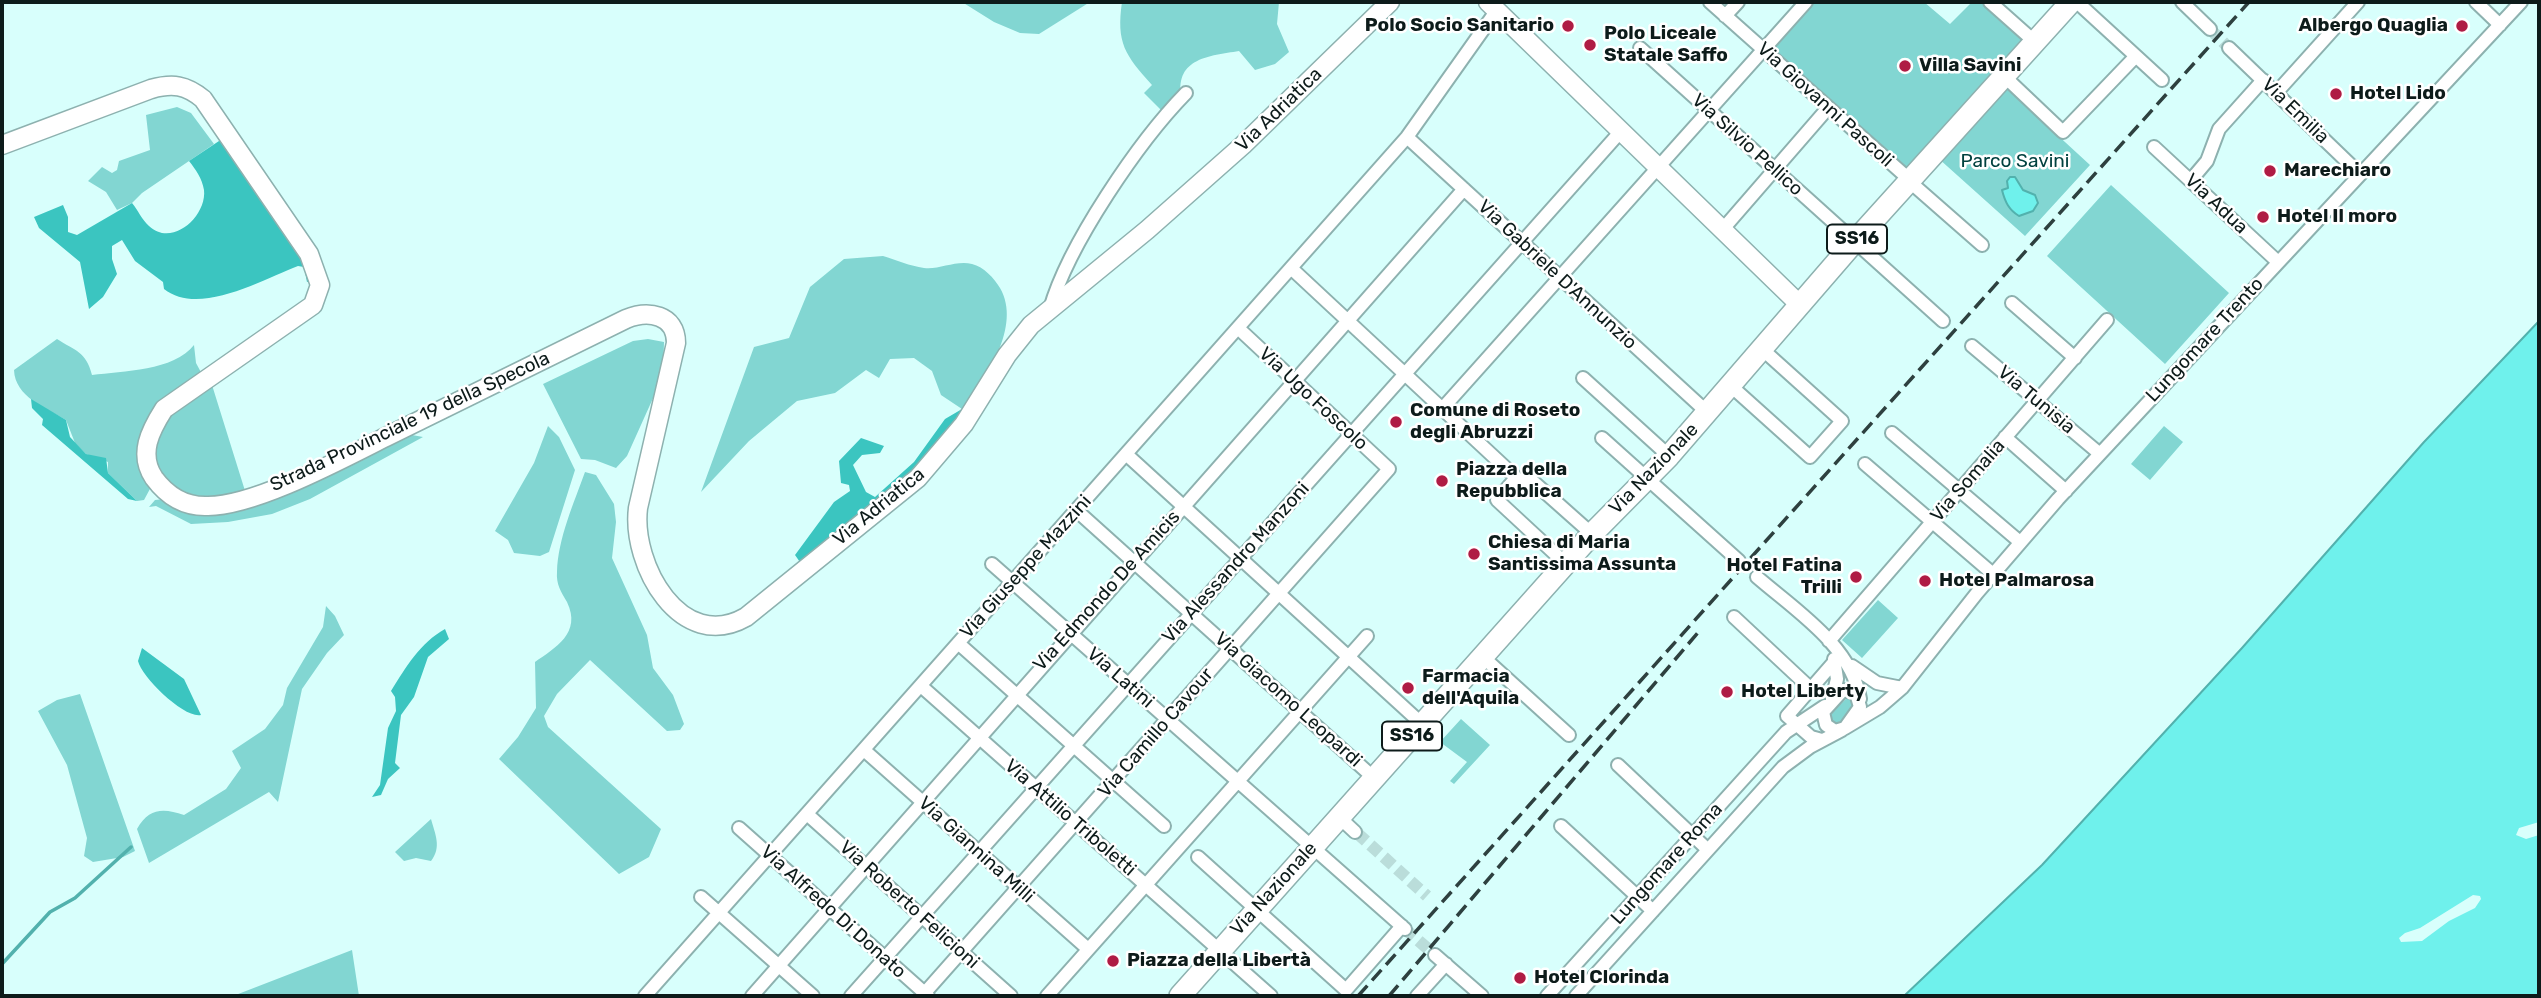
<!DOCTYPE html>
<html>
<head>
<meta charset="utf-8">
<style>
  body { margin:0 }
  #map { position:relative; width:2541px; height:998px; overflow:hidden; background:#d8fffc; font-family:Rubik,sans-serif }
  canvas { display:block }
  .frame { position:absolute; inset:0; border:4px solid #0d1b1a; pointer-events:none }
</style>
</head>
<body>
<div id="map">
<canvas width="2541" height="998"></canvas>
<div class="frame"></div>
</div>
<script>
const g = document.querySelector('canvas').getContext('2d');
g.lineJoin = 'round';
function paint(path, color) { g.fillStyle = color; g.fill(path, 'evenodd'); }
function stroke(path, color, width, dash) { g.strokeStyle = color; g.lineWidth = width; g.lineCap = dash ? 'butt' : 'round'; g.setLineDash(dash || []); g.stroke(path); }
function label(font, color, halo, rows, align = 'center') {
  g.font = font + ' Rubik,sans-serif'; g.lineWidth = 5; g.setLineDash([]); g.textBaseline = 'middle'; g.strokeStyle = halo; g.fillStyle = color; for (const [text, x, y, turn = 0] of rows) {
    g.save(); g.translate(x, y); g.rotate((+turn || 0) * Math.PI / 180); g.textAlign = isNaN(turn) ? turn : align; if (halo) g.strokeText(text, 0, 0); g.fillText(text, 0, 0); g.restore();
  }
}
const green = new Path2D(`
  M962 2H1090L1039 34 1020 33 994 22Z
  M1122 2H1279L1277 24 1289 52 1275 64 1255 70 1239 51C1209 56 1176 58 1181 96L1163 112 1144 93 1152 85C1125 55 1116 43 1122 2Z
  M1809 2H1924L1950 24 1972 2H1982L2026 38 1906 169 1766 50Z
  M2003 85 2090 165 2025 236 1938 158Z
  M177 107 191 113 214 144 142 193 132 203 117 210 106 192 88 181 102 167 112 173 117 170 119 161 150 150 146 115Z
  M2111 185 2229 293 2165 364 2047 256Z
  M883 256C896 260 910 266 924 268 939 270 956 260 972 264 984 267 994 278 1000 288 1022 326 986 379 962 409L941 395 932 371 914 358 890 359 879 378 866 370 835 393 797 401 749 441 701 492 754 347 789 338 810 287 844 259Z
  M57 339C75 351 86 351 92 375 123 371 174 371 194 345L196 363 203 376 152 414 151 487 144 500 137 501 108 473V462L86 454 75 443 66 420C46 408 15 397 14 370Z
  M648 339 664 342 663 376 627 456 616 468 595 460 581 459 543 384 633 341Z
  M212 385 246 494 207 500 178 493 156 472 154 438 163 420Z
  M548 426 559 437 575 470 549 552 540 556 514 553 508 540 495 531 534 463Z
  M2164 426 2183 442 2150 480 2131 464Z
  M412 435 423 437 310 499 272 514 228 522 191 524 156 506 149 507 155 500 164 499 190 514 250 507 321 479Z
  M585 472 596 475 614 504 616 522 612 558 647 635 653 668 673 695 684 724 680 730 667 731 590 660 557 694 544 716 548 727 661 829 649 857 619 874 499 759 518 737 536 708 535 662C555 648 582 633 567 602 561 592 556 584 557 572 558 538 574 503 585 472Z
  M1878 600 1898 618 1862 658 1842 640Z
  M326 606 335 616 344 635 327 653 302 689 278 802 269 792 149 863 137 829C149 808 163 808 184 815L226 789 241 768 232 751 265 729 283 705 287 688 323 627Z
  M80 694 135 851 123 857 93 862 84 856 87 838 67 765 38 711 57 700Z
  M1849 696 1856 703 1841 723 1833 725 1830 714Z
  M1461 719 1490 745 1454 784 1450 781 1467 762 1440 742Z
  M431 819C435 834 442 847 431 861L416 858 404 861 395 852Z
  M352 950 359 996H233Z`);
const forest = new Path2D(`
  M225 137 317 279 307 282 304 267 298 266C263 279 199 317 164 289L163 282 135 261 122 240 112 246V259L117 274 103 297 89 309 80 262 39 228 34 217 63 205 68 217V232L77 235 132 203C138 210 142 220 149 226 172 248 207 216 204 190 202 178 196 170 189 161Z
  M31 399 66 420 70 437 86 454 106 458 108 473 137 501 128 499 42 425 43 419 32 408Z
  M962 409 969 414 931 463 802 565 795 555 834 502 850 491 849 485 841 483 839 461 861 438 884 446 880 453 862 455 853 465 866 492 875 497 914 462 945 419Z
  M445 629 449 639 428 657 414 697 401 715 395 763 400 768 388 779 381 795 372 797 380 785 388 728 396 711 395 697 391 691C406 667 420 643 445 629Z
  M142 648 184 679 201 715C185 719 142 678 138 661Z`);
const water = new Path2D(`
  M2010 177H2015L2023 190 2035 195 2038 203 2033 211 2019 216C2009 210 2005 202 2002 190L2008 188 2007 181Z
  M2539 321V996H1904L2042 865 2242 648 2424 442Z`);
const pier = new Path2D(`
  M2539 822V835L2526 839 2516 835 2519 828Z
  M2473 895 2480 896 2481 899 2475 908 2449 921 2422 941 2401 942 2399 938 2405 933 2420 928Z`);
const stream = new Path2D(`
  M2 964 50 912 75 898 131 847`);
const streetTunnel = new Path2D(`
  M2210 29 2229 48
  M1739 561 1757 577
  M1357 833 1427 896
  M1405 929 1435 955`);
const street = new Path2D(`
  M1710 2 1910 180
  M1990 2 2035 42
  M2077 2 2162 80
  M2182 2 2210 29
  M2476 2 2500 25
  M1725 16 1738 2
  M1640 48 1943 321
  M2229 48 2360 174
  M2004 76 2063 132 2136 56
  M2276 93 2358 2
  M1407 137 1708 413
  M2154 147 2278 262
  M2191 180 2207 161 2219 129 2263 80
  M1909 181 1982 245
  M1723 229 1828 108
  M1291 268 1523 484 1529 478 1592 534
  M2012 303 2075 358
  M1050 309C1068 245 1139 141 1186 93
  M1972 346 2100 454
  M1583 378 1669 456
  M1731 386 1810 457 1842 421 1762 349
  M1442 409 1806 2
  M1892 433 2020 542
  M2005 437 2066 491
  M1602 438 1739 561
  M1126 454 1422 724
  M1865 464 1993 574
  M1516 478 1497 500 1565 563
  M1076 510 1374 778
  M992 564 1405 929
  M1757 577C1795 610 1852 646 1860 699
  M1734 617 1810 688
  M1829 641 2107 320
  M958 643 1164 826
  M1483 657 1569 735
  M1852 666 1877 683 1902 688
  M921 686 1271 996
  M1843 690 1856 693 1860 707 1845 728 1835 731 1826 725 1823 712Z
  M1832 699 1837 679 1834 659
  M1845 728 1880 707 1902 688 1977 593 2058 499 2521 2
  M1822 740 1811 737 1787 716 1835 661
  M864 750 1088 949
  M1618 765 1707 849
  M807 814 1011 996
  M1339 817 1355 832
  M1561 826 1653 911
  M739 828 928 996
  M1198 857 1346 990 1402 926
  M701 897 813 996
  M1435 955 1482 996
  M645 996 1407 137 1497 10
  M752 996 1464 189
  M851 996 1622 130
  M922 996 1389 469 1238 328
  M1047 996 1367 636
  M1417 996 1446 964
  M1547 996 1786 732 1825 706
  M1576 996 1783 767 1810 747 1842 730`);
const secondary = new Path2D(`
  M1488 2 1800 305
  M2 145 151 89C173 83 186 85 203 99L309 254 320 285 313 305 164 409C150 431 138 454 154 478 168 497 185 507 208 506 255 506 342 459 386 437 466 398 546 358 626 319 648 310 676 314 676 343L638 508C631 565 681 654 746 617L918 478 964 424 1007 355 1031 325 1147 230 1243 145 1390 2`);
const primary = new Path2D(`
  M1180 996 1592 534 1669 456 1855 241 2071 2`);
const rail = new Path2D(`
  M1358 996 2249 2
  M1389 996 1701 629`);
const markers = [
  [1568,26,7,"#af1c44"],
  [2462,26,7,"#af1c44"],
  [1590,45,7,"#af1c44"],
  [1905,66,7,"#af1c44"],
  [2336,94,7,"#af1c44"],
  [2270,171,7,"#af1c44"],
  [2263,217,7,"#af1c44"],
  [1396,422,7,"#af1c44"],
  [1442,481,7,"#af1c44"],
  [1474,554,7,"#af1c44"],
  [1856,577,7,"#af1c44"],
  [1925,581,7,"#af1c44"],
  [1408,688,7,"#af1c44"],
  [1727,692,7,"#af1c44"],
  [1113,961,7,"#af1c44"],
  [1520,978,7,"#af1c44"]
];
const shields = [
  [1857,239,60],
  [1412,736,60]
];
const shieldNames = [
  ["SS16",1857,239],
  ["SS16",1412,736]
];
const poiNames = [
  ["Polo Socio Sanitario",1554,26,"right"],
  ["Albergo Quaglia",2448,26,"right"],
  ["Polo Liceale",1604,34],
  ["Statale Saffo",1604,56],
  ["Villa Savini",1919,66],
  ["Hotel Lido",2350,94],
  ["Marechiaro",2284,171],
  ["Hotel Il moro",2277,217],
  ["Comune di Roseto",1410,411],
  ["degli Abruzzi",1410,433],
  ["Piazza della",1456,470],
  ["Repubblica",1456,492],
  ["Chiesa di Maria",1488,543],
  ["Santissima Assunta",1488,565],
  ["Hotel Fatina",1842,566,"right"],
  ["Trilli",1842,588,"right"],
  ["Hotel Palmarosa",1939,581],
  ["Farmacia",1422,677],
  ["dell'Aquila",1422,699],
  ["Hotel Liberty",1741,692],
  ["Piazza della Libertà",1127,961],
  ["Hotel Clorinda",1534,978]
];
const streetNames = [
  ["Via Giovanni Pascoli",1825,105,42],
  ["Via Adriatica",1279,110,-44],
  ["Via Emilia",2295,111,44],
  ["Via Silvio Pellico",1747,145,42],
  ["Via Adua",2216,204,43],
  ["Via Gabriele D'Annunzio",1557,275,43],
  ["Lungomare Trento",2205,340,-47],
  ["Via Ugo Foscolo",1313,399,43],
  ["Via Tunisia",2036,400,40],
  ["Strada Provinciale 19 della Specola",410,422,-25],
  ["Via Nazionale",1654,469,-46],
  ["Via Somalia",1968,481,-49],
  ["Via Adriatica",879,507,-39],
  ["Via Alessandro Manzoni",1236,563,-48],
  ["Via Giuseppe Mazzini",1026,567,-48],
  ["Via Edmondo De Amicis",1107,591,-48],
  ["Via Latini",1120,678,41],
  ["Via Giacomo Leopardi",1288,700,42],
  ["Via Camillo Cavour",1156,733,-49],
  ["Via Attilio Triboletti",1070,818,41],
  ["Via Giannina Milli",976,850,42],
  ["Lungomare Roma",1667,864,-48],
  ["Via Nazionale",1274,889,-48],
  ["Via Roberto Felicioni",909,905,42],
  ["Via Alfredo Di Donato",833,912,42]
];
const parkNames = [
  ["Parco Savini",2015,162]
];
paint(green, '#82d6d2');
paint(forest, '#3bc5c0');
paint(water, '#6ff1ec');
stroke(water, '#52b1ad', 2);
paint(pier, '#d8fffc');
stroke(stream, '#52b1ad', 3.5);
stroke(streetTunnel, '#baddda', 12, [12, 6]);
stroke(street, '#8db1af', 16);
stroke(secondary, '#8db1af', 21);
stroke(primary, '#8db1af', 24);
stroke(street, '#fff', 12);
stroke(secondary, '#fff', 18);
stroke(primary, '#fff', 21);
stroke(rail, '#2e403f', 3.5, [14, 7]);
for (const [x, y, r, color] of markers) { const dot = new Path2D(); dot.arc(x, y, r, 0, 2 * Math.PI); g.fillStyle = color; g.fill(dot); stroke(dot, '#fff', 2.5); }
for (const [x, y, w] of shields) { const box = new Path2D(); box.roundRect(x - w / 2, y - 14.5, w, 29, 5); g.fillStyle = '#fff'; g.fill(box); stroke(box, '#0d1b1a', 2); }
label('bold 18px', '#0d1b1a', null, shieldNames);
label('bold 19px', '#0d1b1a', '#fff', poiNames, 'left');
label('19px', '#0d1b1a', '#fff', streetNames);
label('19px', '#00413f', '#fff', parkNames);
</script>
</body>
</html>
